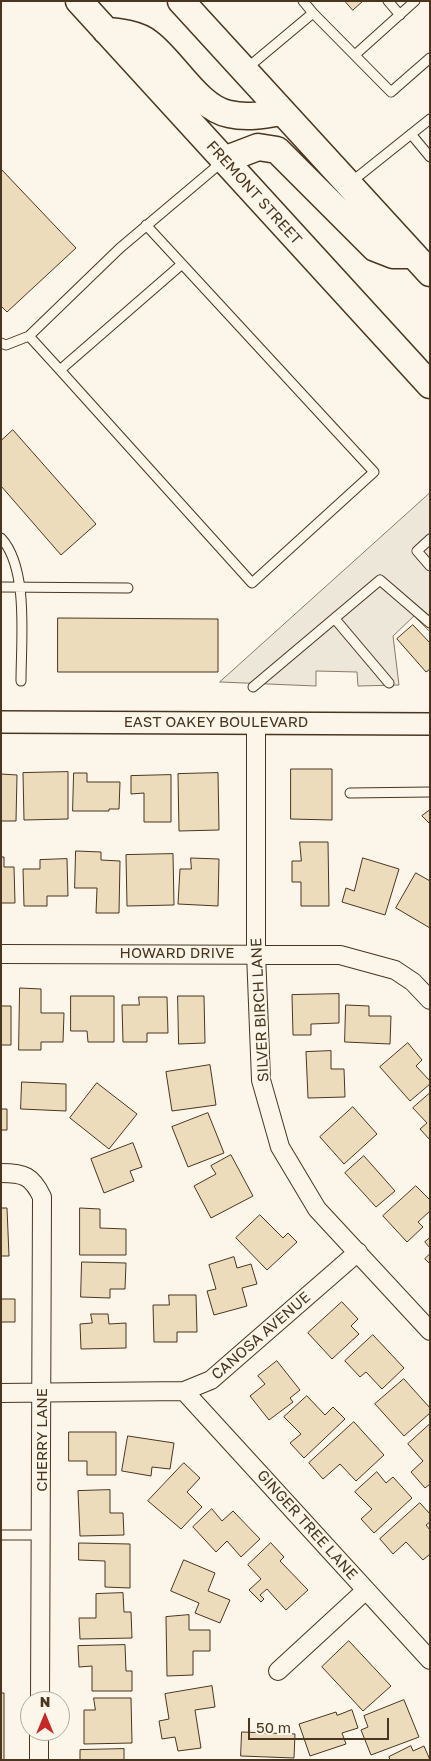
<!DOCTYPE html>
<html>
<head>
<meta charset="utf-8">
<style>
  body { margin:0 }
  #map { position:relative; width:431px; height:1761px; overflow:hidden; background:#fbf6e9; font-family:"Golos Text",sans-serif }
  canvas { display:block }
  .frame { position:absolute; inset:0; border:2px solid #4a3520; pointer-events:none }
  .north { position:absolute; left:20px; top:1691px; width:50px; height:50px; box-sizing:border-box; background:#fbf6e9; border:1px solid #b4a999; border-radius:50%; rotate:0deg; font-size:14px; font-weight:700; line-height:20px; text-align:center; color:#4a3520 }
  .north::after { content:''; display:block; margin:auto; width:18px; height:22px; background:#c62828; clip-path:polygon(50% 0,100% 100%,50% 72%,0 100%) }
  .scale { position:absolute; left:248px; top:1718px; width:141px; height:22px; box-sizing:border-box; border:2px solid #4a3520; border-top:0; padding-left:6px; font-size:15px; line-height:18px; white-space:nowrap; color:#4a3520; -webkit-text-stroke:4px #fbf6e9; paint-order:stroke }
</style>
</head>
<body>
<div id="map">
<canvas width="431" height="1761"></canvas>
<div class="frame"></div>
<div class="north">N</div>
<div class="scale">50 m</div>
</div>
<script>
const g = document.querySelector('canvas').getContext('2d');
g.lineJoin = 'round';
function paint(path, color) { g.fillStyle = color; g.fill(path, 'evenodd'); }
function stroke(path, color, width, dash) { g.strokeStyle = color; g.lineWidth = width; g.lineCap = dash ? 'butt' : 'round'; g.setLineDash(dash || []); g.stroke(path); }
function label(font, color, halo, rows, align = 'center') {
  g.font = font + ' "Golos Text",sans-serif'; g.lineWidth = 4; g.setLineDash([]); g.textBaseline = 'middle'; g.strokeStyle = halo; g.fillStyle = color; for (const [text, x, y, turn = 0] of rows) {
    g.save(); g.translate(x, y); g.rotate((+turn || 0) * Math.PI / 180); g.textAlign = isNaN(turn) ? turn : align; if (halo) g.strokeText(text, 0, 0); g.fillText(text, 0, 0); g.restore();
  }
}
const parking = new Path2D(`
  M430 493V632L414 616 393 636 399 685 358 686 357 672 316 671V686L220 682Z`);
const building = new Path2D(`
  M345 1H363L353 10Z
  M1 169 76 248 7 312 1 306Z
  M13 430 96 524 61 555 1 486V441Z
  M58 618 218 619V672H58Z
  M413 625 430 643V669L426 672 397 639Z
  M291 769H332V820L291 819Z
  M68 772V819L24 820 23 773Z
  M74 773H87V782H120L119 809H109V811H73Z
  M218 773 219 830 179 831 178 774Z
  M1 774 17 775 16 821H1Z
  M171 775V822H144V793L131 794V776Z
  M430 810V824L422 816Z
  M300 842H328L329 906H301V882H292V861H301Z
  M76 851 101 852V860L120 861 119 913H96L97 888H75Z
  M173 854 174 905 127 906 126 855Z
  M1 857H4V867H14L15 903H1Z
  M191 858 219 859 218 906 178 904 180 869H191Z
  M363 858 399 869 385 915 342 902 346 888 354 891Z
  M67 859 68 896H47V906H24L23 869H40V860Z
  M416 873 430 881V928L396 908Z
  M20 988 41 989V1013H64L63 1042H41V1050H19Z
  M339 994V1023L311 1024V1035H293L292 995Z
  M71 996H114V1042H88L87 1031H71Z
  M178 996H204L205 1043 179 1044Z
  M139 997H167L168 1033H147V1042H123L122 1005H139Z
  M346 1005 369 1006V1016H391L390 1044 345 1042Z
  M1 1006H11V1045H1Z
  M408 1043 422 1060 416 1066 430 1081V1084L410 1101 380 1067Z
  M331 1051V1069H344L345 1097 308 1098 306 1052Z
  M210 1065 216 1105 172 1111 166 1072Z
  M22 1082 66 1084V1111L21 1109Z
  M97 1083 137 1114 109 1149 70 1118Z
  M430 1093V1140L420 1129 427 1123 413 1108Z
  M353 1107 377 1134 344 1164 320 1137Z
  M1 1109H7V1130H1Z
  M208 1113 224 1153 188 1167 172 1127Z
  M133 1143 142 1167 130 1171 134 1181 104 1193 91 1159Z
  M231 1155 253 1196 211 1218 194 1186 216 1174 211 1166Z
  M364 1156 395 1191 376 1207 345 1173Z
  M416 1186 430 1200V1211L418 1222 423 1227 407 1242 383 1216Z
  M1 1208H7L9 1256H1Z
  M80 1208 100 1209V1228L126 1229V1255H80Z
  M260 1215 283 1238 288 1233 297 1242 267 1270 236 1238Z
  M430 1238V1248L425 1242Z
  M430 1254V1264L425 1259Z
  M234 1257 237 1268 251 1264 257 1284 242 1288 247 1306 214 1315 207 1291 216 1289 209 1265Z
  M82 1262 126 1263 125 1289H110V1298L81 1297Z
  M169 1295H196L197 1332H177V1342H154L153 1305H169Z
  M1 1299H15V1322H1Z
  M342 1302 358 1319 351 1326 359 1334 332 1359 308 1333Z
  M91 1314H108L109 1324 126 1323V1348L81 1349 80 1324 92 1323Z
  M373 1335 404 1368 382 1389 366 1372 360 1377 345 1361Z
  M277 1361 300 1390 290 1398 293 1402 269 1420 250 1396 265 1384 258 1376Z
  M404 1379 430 1408V1413L404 1436 375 1404Z
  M307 1396 325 1415 333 1407 345 1419 304 1458 290 1443 301 1434 284 1417Z
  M354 1422 384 1455 356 1481 340 1464 323 1479 309 1463Z
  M430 1424V1484L425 1488 411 1472 423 1461 408 1444Z
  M69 1432H116V1475H87V1461H69Z
  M128 1436 174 1443 170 1469 152 1467 151 1476 122 1471Z
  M184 1463 200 1478 187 1492 202 1507 181 1529 148 1501Z
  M377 1472 386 1483 393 1477 412 1498 374 1533 361 1519 372 1509 355 1492Z
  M110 1490V1513H123L124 1535 80 1536 78 1491Z
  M420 1503 430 1514V1522L426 1525 430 1530V1554L423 1560 406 1542 393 1554 380 1539Z
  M212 1509 222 1521 233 1511 260 1539 241 1557 227 1541 216 1552 193 1527Z
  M79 1543 130 1544V1588L105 1587V1561L79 1560Z
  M271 1543 284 1557 280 1561 308 1590 286 1610 267 1589 260 1595 264 1599 261 1602 249 1590 261 1579 248 1565Z
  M184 1560 215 1573 208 1591 230 1600 220 1623 195 1613 199 1603 171 1591Z
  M123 1593 124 1612H131L132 1638 80 1639 79 1618H96V1594Z
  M189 1615V1630H210V1651H193V1675L167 1676 166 1617Z
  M349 1641 391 1686 363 1711 322 1667Z
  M125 1645 126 1671H132V1691H92V1666L79 1667 78 1646Z
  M212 1686 215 1707 195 1710 201 1748 178 1751 175 1737 162 1739 159 1721 169 1719 165 1694Z
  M1 1693H4V1760H1Z
  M94 1698H131L132 1743 84 1744V1710H95Z
  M404 1700 419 1737 371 1755 361 1730 368 1727 364 1716Z
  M352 1710 358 1728 342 1733 346 1744 310 1756 299 1724 336 1712 337 1715Z
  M242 1732 295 1734 294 1758 241 1756Z
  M411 1746 413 1751 424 1746 430 1760H390L389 1757Z
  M124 1749V1760H80V1750Z`);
const service = new Path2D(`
  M303 1 313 13
  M388 1 400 15
  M356 54 415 1
  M246 69 313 13 391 92 430 58
  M411 134 430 157
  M350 183 430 119
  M146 225 374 472 252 583 60 370 182 264
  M29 336 60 370
  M1 343 6 345 29 336 120 248 222 162
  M1 538C29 568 21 641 21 681
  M430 539 417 551 430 566
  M1 587 128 588
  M335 619 389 683
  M253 687 380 580 430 623
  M350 793 430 792
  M1 1535H41`);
const minor = new Path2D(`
  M256 722V953L261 1080 280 1147 317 1209 430 1331
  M1 954 340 955 395 970 413 982 430 1000
  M1 1173C24 1173 32 1176 42 1197L40 1701
  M184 1391 430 1660
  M1 1393 184 1391 211 1380 358 1252
  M278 1671 366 1590
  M39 1760V1731`);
const tertiary = new Path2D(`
  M1 722 430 724`);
const primary = new Path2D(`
  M79 1 430 385
  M181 1 430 273
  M106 31C120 32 138 34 149 43 174 62 198 108 229 114 247 118 264 115 282 112
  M224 160 258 147 277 150 375 248 393 255H413`);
const streetNames = [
  ["FREMONT STREET",254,193,48],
  ["EAST OAKEY BOULEVARD",216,722],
  ["HOWARD DRIVE",177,953],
  ["SILVER BIRCH LANE",260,1010,-93],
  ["CANOSA AVENUE",261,1336,-41],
  ["CHERRY LANE",42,1440,-90],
  ["GINGER TREE LANE",307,1525,48]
];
paint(parking, '#ede7d9');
stroke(parking, '#887966', 1);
paint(building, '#ecdcbc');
stroke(building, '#4a3520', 1);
stroke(service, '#4a3520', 11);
stroke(minor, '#4a3520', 20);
stroke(tertiary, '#4a3520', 24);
stroke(primary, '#4a3520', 29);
stroke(service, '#fbf6e9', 9);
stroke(minor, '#fbf6e9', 18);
stroke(tertiary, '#fbf6e9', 21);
stroke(primary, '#fbf6e9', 26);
label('15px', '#4a3520', '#fbf6e9', streetNames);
</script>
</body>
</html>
